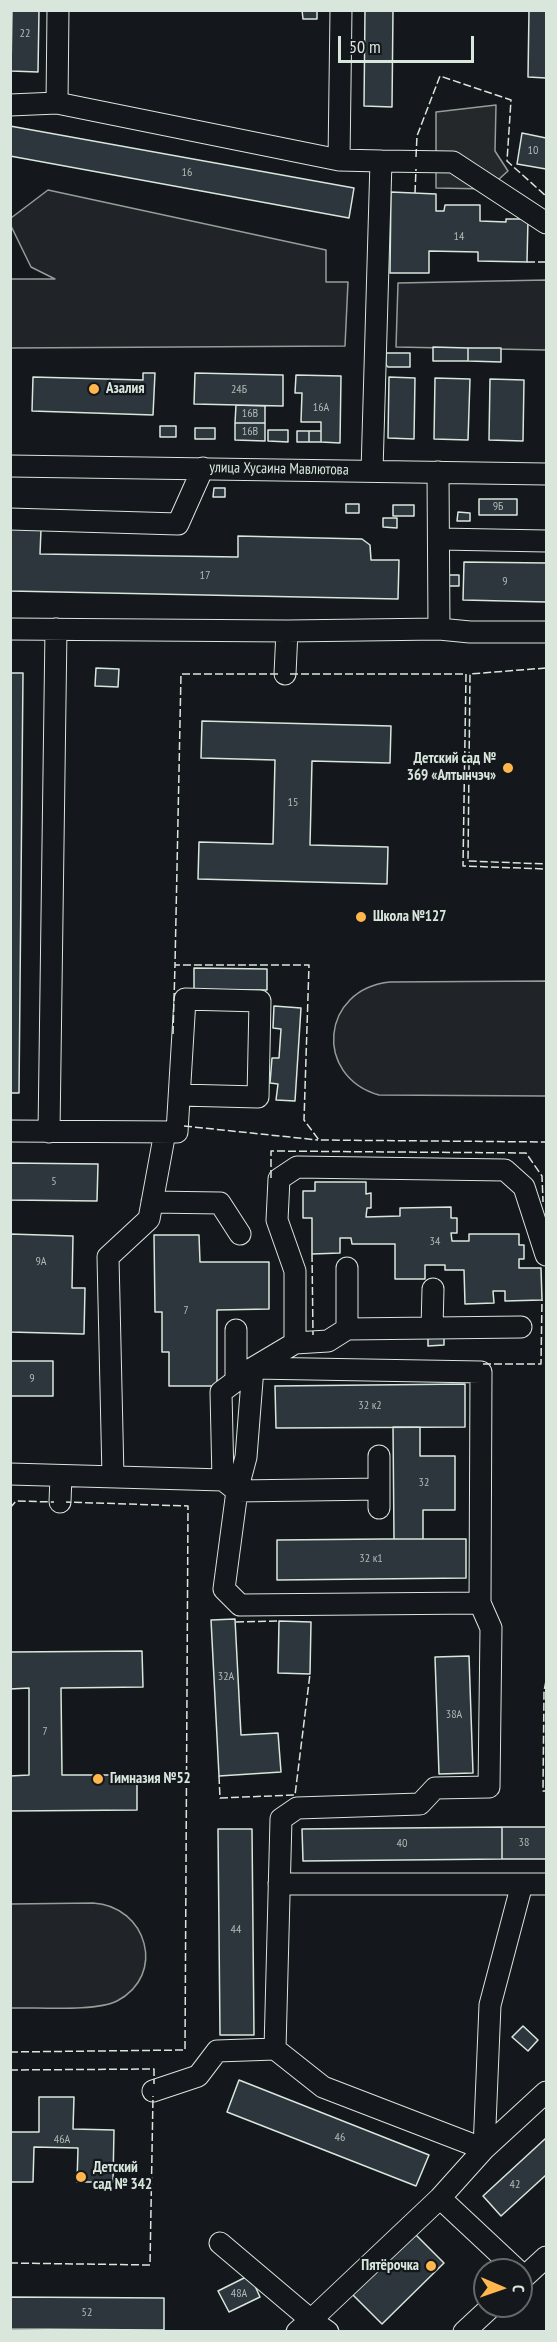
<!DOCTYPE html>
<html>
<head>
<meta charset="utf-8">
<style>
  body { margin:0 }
  #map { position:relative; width:557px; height:2342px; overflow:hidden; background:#14181c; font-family:"PT Sans Narrow",sans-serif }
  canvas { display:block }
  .frame { position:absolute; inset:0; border:12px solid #d8e6dc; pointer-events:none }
  .north { position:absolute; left:473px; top:2258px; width:60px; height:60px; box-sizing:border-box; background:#14181c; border:2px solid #626a69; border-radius:50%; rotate:92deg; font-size:16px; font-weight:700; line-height:24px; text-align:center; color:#d8e6dc }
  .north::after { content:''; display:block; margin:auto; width:21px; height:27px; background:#ffb74d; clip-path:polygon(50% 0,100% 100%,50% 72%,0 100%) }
  .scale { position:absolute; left:338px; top:36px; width:136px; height:27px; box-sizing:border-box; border:3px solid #d8e6dc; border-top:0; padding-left:8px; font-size:18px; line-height:21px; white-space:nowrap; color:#d8e6dc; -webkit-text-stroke:4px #14181c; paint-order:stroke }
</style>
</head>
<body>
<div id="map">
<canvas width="557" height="2342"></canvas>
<div class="frame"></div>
<div class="north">С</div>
<div class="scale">50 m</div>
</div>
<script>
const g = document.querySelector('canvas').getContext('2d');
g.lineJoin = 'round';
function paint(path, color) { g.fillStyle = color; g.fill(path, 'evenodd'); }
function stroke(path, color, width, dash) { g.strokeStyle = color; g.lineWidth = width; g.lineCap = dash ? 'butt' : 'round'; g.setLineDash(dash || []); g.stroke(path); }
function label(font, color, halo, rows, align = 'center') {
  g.font = font + ' "PT Sans Narrow",sans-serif'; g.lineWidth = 4.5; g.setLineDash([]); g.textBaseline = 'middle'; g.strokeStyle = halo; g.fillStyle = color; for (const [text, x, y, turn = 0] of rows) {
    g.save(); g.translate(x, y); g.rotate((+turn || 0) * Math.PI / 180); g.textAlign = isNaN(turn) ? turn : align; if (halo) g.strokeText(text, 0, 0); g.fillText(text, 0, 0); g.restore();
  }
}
const green = new Path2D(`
  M48 190 326 250V282H348L345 346 11 348V279H55L31 267 11 226V218Z
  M546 280V350L396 347 398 283Z
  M546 981V1096L379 1095C313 1076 321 989 390 982Z
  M93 1903C147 1906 167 1975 117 2001 95 2012 37 2007 11 2008V1904Z`);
const parking = new Path2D(`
  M496 105 495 151 508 171 488 189 436 188V112Z`);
const building = new Path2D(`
  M12 10H39L38 72 11 71Z
  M302 10H317V19H303Z
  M365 10H393L392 107 364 106Z
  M529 10H546V78L528 77Z
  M10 126 354 188 349 218 10 156Z
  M522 133 546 138V169L517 164Z
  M391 192 436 194V211H444L445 205H480V221L506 222V219H528L527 262 478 261V252L429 251V273H390Z
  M433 347 468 348V361H433Z
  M468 348H501V362L468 361Z
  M386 353H410V367H388L386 365Z
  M143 373H155L153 415 32 411 33 377 143 380Z
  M195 373 283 375V406L194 404Z
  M296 375 341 376 340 443 321 442V422H301L302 393H295Z
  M389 377 415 378 414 439 388 438Z
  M435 378 470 379 468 440 434 439Z
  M490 379 524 380 523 441 489 440Z
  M236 405 265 406V423H235Z
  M235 423H265V441L235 440Z
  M160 426H176V437H160Z
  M195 428H215V439H195Z
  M268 430H288V442L268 441Z
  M297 431H309V442H297Z
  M309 431H321V442H309Z
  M214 488H225V497H213Z
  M479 499H517V515H479Z
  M346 504H359V513H346Z
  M393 505H414V516H393Z
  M458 512 470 513V521H457Z
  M383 518H397V528L383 527Z
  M10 528 41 529 40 554 238 557V536L362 539 370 545 371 560H399L398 599 10 591Z
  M464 562 546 563V602L463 600Z
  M441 575H459V586H441Z
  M96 668 119 669 118 687 95 686Z
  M10 673H23L19 1093H10Z
  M202 721 391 726 390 763 312 761 310 845 388 847 387 884 198 879 199 842 273 844 275 760 201 758Z
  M194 968 267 969V990H194Z
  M274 1006 301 1008 295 1101 276 1100 278 1084 270 1083 272 1058H279L281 1029 273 1028Z
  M10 1163 98 1164 97 1201 10 1200Z
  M315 1182H366V1194L371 1193V1208H367L366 1217 400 1216V1208L451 1207V1218H457V1233H451L452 1241H469V1234H519V1245H524V1259H519V1268H541L542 1300 505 1301V1291H493L494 1303 465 1304 464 1270H445V1265H425V1279H395V1244H352L351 1238H340V1253L312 1254V1218H303V1191H315Z
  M10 1234 73 1236 72 1288H85L84 1334 10 1332Z
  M154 1235H199L200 1262H269V1309L217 1310V1386H169V1352H162V1312H155Z
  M444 1336V1345L428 1346V1337Z
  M10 1361H53V1396H10Z
  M465 1384V1427L276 1428 275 1386Z
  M393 1427H420V1456H455V1510H423V1539H394Z
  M384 1539H466V1578L277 1580V1540Z
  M235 1619 241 1735 278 1733 281 1772 219 1776 211 1620Z
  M279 1621 311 1622 310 1674 278 1673Z
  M142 1651 143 1687 61 1688 62 1775H137V1810L10 1811V1776L29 1775V1688L10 1689V1652Z
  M469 1656 473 1773 439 1774 435 1657Z
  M502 1827V1859L303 1861 302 1829Z
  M502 1827H546V1859H502Z
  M218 1829H252L254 2035H220Z
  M523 2026 538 2040 528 2051 512 2037Z
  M239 2080 429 2155 416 2186 227 2112Z
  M39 2097H74L73 2129 114 2130 113 2182H77L78 2148 34 2147 33 2182H10V2132H39Z
  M546 2138V2175L501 2216 483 2196Z
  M413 2232 444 2263 382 2324 351 2293Z
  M250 2275 260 2297 229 2312 218 2291Z
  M10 2297 164 2298V2330L10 2329Z`);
const minor = new Path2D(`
  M58 10 57 103 339 160 381 161 372 471
  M10 105 57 103
  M339 160 341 10
  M381 161 453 162 546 223
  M10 466 546 474
  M438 472 439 629
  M10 519 178 524 203 468
  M440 539 546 541
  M10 629 287 631 439 629 470 632H546
  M285 674 287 631
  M10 1131 177 1132 185 999 260 1001 258 1097 180 1095
  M49 1132 56 629
  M152 1202 220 1203 240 1234
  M432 1328 433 1289
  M347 1329V1268
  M236 1330V1381
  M295 1343 328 1341 347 1329 521 1327
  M10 1474 223 1480 237 1491 224 1589 240 1605 480 1603 491 1628 489 1787 435 1788 420 1804 297 1808 281 1819 275 2049 323 2087 484 2149 546 2092
  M113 1477 108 1257 149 1219 165 1132
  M223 1480 221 1392 253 1368 295 1343V1271L277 1220 279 1179 297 1167 505 1170 524 1187 546 1255
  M379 1489 237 1491 246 1457 253 1368 481 1372 480 1603
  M60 1502 61 1476
  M379 1508V1456
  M279 1884H546
  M153 2091 198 2076 217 2051 275 2049
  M220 2243 311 2320 440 2198
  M517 2270 440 2198 484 2149 490 2005 522 1884
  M521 2280 546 2257
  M297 2332 311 2320 328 2332
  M464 2332 492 2306`);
const fence = new Path2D(`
  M416 157 417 136 440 76 511 100 507 161 546 196
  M415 193 416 169
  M527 262H546
  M546 668 470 674 468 861 546 864
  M278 674H181L175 965H309L304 1120 319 1140 546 1142
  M290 674H466L463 866 546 869
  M173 1034 175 965
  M184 1126 318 1140
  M271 1178V1151L526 1153 542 1176 543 1202
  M312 1254 313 1335
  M483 1364H541L542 1300
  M10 1508 16 1501 54 1502
  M236 1622 279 1621
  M546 1681 544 1691 543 1791H546
  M219 1776 220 1798 295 1795 310 1674
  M10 2052 185 2050 188 1506 66 1502
  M10 2070 154 2069V2084
  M10 2263 150 2265 153 2096`);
const markers = [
  [94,389,6,"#ffb74d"],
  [508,768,6,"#ffb74d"],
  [361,917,6,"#ffb74d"],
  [98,1779,6,"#ffb74d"],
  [81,2177,6,"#ffb74d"],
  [431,2266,6,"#ffb74d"]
];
const numberNames = [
  ["22",25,34],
  ["10",533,151],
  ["16",187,173],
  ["14",459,237],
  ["24Б",239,390],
  ["16А",321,408],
  ["16В",250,414],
  ["16В",250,432],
  ["9Б",498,507],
  ["17",205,576],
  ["9",505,582],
  ["15",293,803],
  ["5",54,1182],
  ["34",435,1242],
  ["9А",41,1262],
  ["7",186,1311],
  ["9",32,1379],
  ["32 к2",370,1406],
  ["32",424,1483],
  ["32 к1",371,1559],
  ["32А",226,1677],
  ["38А",454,1715],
  ["7",45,1732],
  ["38",524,1843],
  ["40",402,1844],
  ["44",236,1930],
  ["46",340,2138],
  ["46А",62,2140],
  ["42",515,2185],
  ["48А",239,2294],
  ["52",87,2313]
];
const poiNames = [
  ["Азалия",106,389],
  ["Детский сад №",496,759,"right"],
  ["369 «Алтынчэч»",496,776,"right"],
  ["Школа №127",373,917],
  ["Гимназия №52",110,1779],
  ["Детский",93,2168],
  ["сад № 342",93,2185],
  ["Пятёрочка",419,2266,"right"]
];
const streetNames = [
  ["улица Хусаина Мавлютова",279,469,1]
];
paint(green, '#202428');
stroke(green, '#939e99', 1.5);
paint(parking, '#24282b');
stroke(parking, '#939e99', 1.5);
paint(building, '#2c363c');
stroke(building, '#d8e6dc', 1.5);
stroke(minor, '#d8e6dc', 23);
stroke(minor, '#14181c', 21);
stroke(fence, '#d8e6dc', 1.5, [8, 3]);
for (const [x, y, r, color] of markers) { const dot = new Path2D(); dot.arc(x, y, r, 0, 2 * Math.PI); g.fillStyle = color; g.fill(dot); stroke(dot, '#14181c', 2); }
label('12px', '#adbab4', null, numberNames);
label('bold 15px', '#d8e6dc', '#14181c', poiNames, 'left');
label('15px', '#d8e6dc', '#14181c', streetNames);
</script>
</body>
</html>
